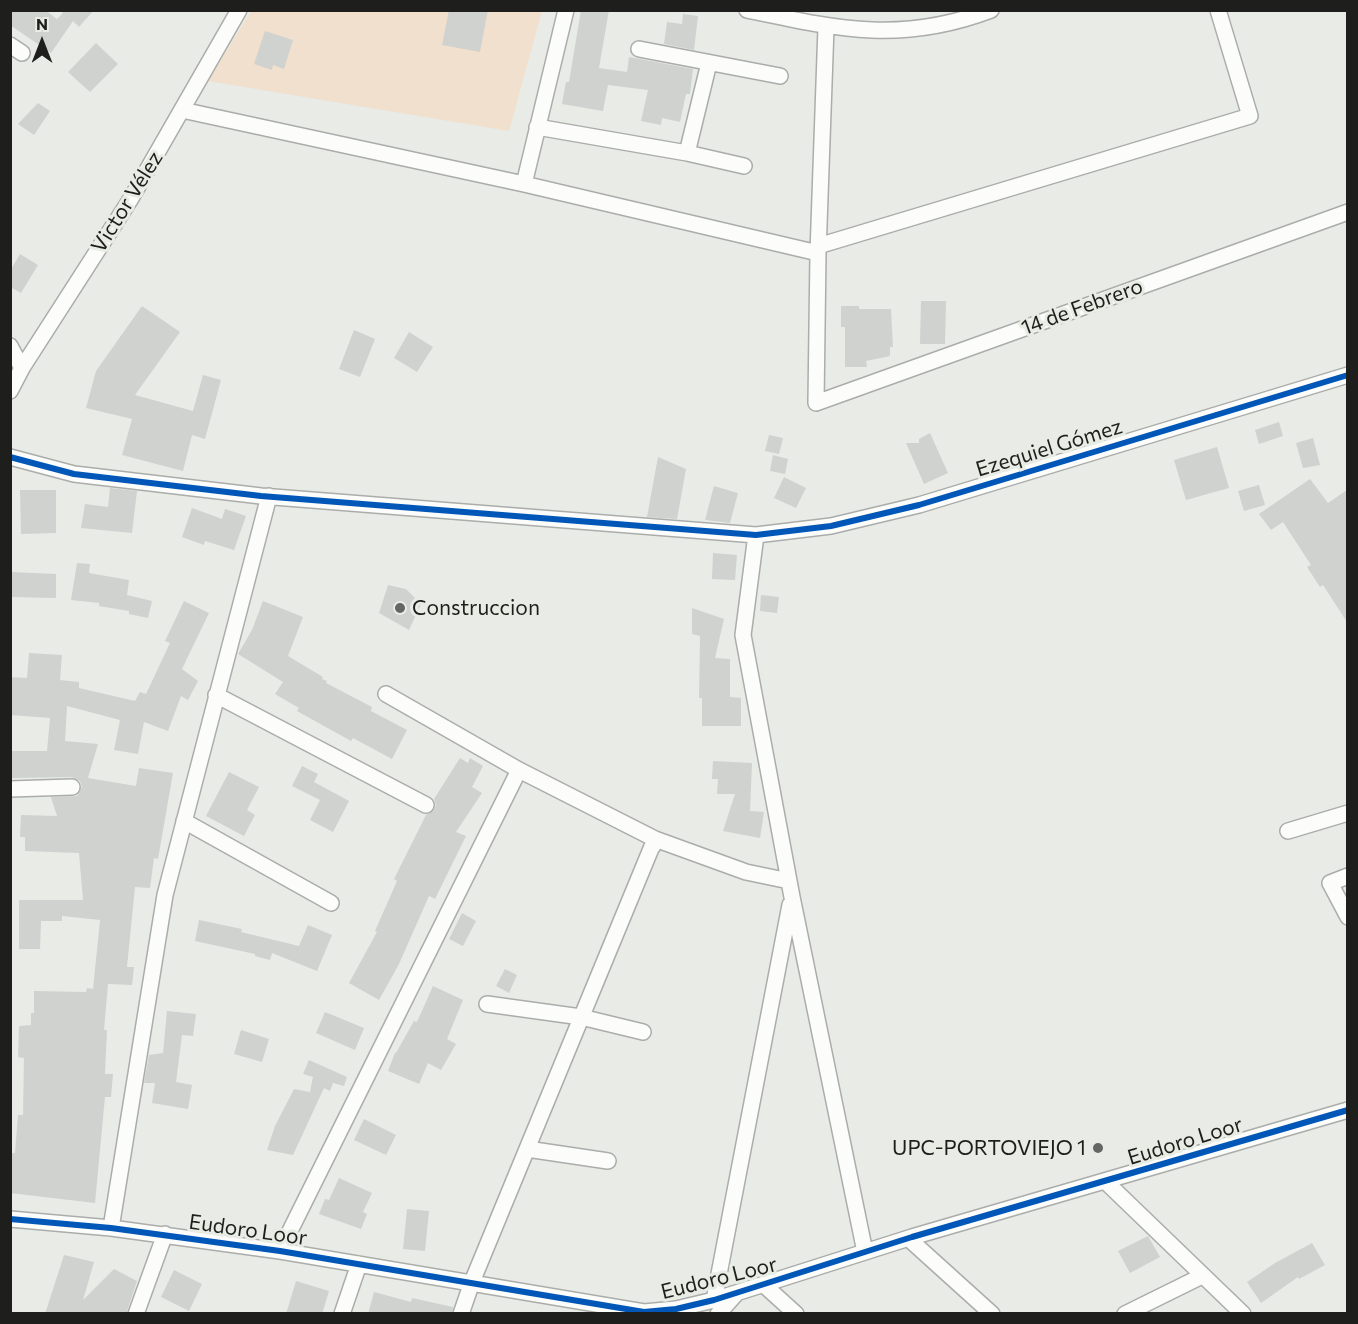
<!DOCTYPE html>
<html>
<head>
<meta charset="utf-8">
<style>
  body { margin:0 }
  #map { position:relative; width:1358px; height:1324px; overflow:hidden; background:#e8ebe6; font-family:Commissioner,sans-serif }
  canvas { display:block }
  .frame { position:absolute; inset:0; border:12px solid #1e1f1c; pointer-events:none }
  .north { position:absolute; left:12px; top:12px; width:60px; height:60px; -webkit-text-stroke:4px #e7ede4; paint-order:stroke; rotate:0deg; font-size:16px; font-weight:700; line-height:24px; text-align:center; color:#1e1f1c }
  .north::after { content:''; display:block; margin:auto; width:21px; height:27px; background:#1e1f1c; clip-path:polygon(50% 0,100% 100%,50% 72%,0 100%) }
</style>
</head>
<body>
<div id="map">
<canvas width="1358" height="1324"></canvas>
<div class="frame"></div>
<div class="north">N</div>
</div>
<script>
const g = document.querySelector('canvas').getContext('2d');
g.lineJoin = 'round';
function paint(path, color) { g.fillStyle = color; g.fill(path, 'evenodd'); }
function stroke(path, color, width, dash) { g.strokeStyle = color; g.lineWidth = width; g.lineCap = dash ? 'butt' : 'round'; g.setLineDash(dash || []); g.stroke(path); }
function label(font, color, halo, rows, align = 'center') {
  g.font = font + ' Commissioner,sans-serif'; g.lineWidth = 6; g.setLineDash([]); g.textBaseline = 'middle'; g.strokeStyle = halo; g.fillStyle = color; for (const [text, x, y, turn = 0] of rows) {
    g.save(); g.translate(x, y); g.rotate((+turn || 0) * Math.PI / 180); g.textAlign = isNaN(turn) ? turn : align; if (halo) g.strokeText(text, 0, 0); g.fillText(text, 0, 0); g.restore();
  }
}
const green = new Path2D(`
  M251 11H542L509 131 208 81Z`);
const building = new Path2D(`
  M10 10H45L57 19 63 13 60 10H94L79 27 73 21 51 53 10 25Z
  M449 10H488L480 52 442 45Z
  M581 10H609L599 68 627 72 629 57 693 69 690 94H686L680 122 662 118 661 125 641 121 648 90 608 85 603 111 562 104 566 82H569Z
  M683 14 698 16 694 50 664 44 667 22 682 24Z
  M265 31 293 40 284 69 273 65 272 70 254 64Z
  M96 43 118 64 90 92 68 72Z
  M38 103 50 111 34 135 18 124Z
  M20 254 38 265 21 293 10 287V271Z
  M921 301H946L945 344H920Z
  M142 306 180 332 135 395 193 411 203 375 221 380 205 439 192 435 183 471 122 455 132 419 86 408 96 371Z
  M841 306H859V309H891L893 347H890V356L866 361 867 367H845V327H841Z
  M354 330 375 339 360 377 339 369Z
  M409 332 433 347 417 372 394 358Z
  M1279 422 1283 436 1259 444 1255 430Z
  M930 433 948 473 924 484 906 443H919V439Z
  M769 435 783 438 779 454 765 451Z
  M1313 438 1320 465 1303 468 1296 443Z
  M1217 447 1229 488 1186 500 1174 460Z
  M773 455 788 459 785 474 770 471Z
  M658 457 686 469 677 519 647 517Z
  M784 477 806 488 796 508 774 498Z
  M1310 479 1328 503 1347 490V622L1323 585 1320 587 1307 567 1311 565 1283 522 1271 530 1259 514Z
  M1259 485 1265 505 1244 511 1238 491Z
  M714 486 738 493 730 523 705 520Z
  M110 488 137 491 132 533 81 528 85 504 108 507Z
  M20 490H56V533L21 534Z
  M192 508 222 519 225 509 246 516 234 550 205 541 204 545 182 537Z
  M713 553 737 555 735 580 712 579Z
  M77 563 90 564 89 573 129 580 127 595 152 601 148 618 129 614V611L99 606V603L71 600Z
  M10 572 56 574V598L10 597Z
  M388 585 406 589 421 604 409 630 379 613Z
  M761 595 779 597 777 613 760 611Z
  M184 601 209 613 182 669 198 681 188 700 181 696 168 731 144 722 138 754 114 750 120 720 67 706 65 741 98 744 88 778 136 786 139 768 173 773 158 859 154 858 150 888 135 887 127 967H134L132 985 108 984 104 1030H107L105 1074H113L111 1097H105L95 1203 10 1193V1153H15L18 1115H23L24 1058 18 1057 19 1026 31 1025V1013H34V991L86 992 87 988 93 989 100 920 62 916V921H41L40 949H19V900H83L79 853 25 851V837H20L21 815 57 816 51 797 77 796 82 787 80 781 72 777 12 778 11 751H47L50 718 10 715V677L27 678 29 653 62 655 60 680 79 682V688L135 701 140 692 146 694 170 643 165 641Z
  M263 601 303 617 288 656 323 677 322 679 327 681 326 683 372 707 371 711 407 730 392 759 353 738 351 741 297 711 299 708 275 694 283 682 238 654 252 630Z
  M692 608 724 619 715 658 730 659V697L741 698V726H702V698H699L700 636 692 634Z
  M460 758 468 763 470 758 483 766 472 787 482 793 456 832 466 836 435 899 429 896 399 964 379 1000 349 983 377 932 375 931 397 881 394 879 426 815 434 810 436 805 434 799Z
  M713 761 752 763 750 811 764 812 760 838 723 831 735 794H717L718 779H712Z
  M302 766 318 774 314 782 349 801 333 832 310 820 320 800 292 786Z
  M229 772 259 787 247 810 255 815 244 836 206 816Z
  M462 913 476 921 463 946 449 939Z
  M199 920 242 929 241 932 299 946 308 925 332 935 317 971 272 953 270 960 255 956V954L195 941Z
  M505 969 517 975 509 993 496 986Z
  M433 986 463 1000 447 1039 456 1044 441 1070 428 1063 419 1084 388 1071 395 1053H396L414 1021 417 1022Z
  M167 1011 196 1014 193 1036 182 1035 176 1082 192 1085 188 1109 152 1103 155 1083H144L149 1055 163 1053Z
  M325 1012 364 1028 355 1050 316 1033Z
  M241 1030 269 1039 262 1062 234 1054Z
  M309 1060 347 1077 344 1086 333 1083 330 1091 324 1088 293 1155 267 1150 275 1126 294 1089 310 1092 313 1077 303 1074Z
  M364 1119 396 1135 386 1155 354 1140Z
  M339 1178 372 1193 363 1212 367 1214 361 1229 319 1214 325 1199 329 1200Z
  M407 1209 429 1211 425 1251 403 1249Z
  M1148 1236 1160 1257 1130 1273 1118 1251Z
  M1312 1243 1325 1265 1299 1279 1298 1277 1261 1303 1247 1282 1275 1263Z
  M64 1255 94 1262 83 1300 114 1269 137 1281 126 1314H45Z
  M174 1270 202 1284 189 1311 161 1297Z
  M296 1281 329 1291 322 1314H286Z
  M374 1292 411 1302 412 1298 453 1307 452 1314H368Z`);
const street = new Path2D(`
  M747 10C837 29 901 44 991 10
  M826 27 818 253 816 403 1348 212
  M10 45 22 53
  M639 49 780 76
  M182 110 524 184 818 253V246L1250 116 1218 10
  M537 127 687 153 744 166
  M687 153 709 63
  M524 184 566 10
  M10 346 22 368
  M10 391 22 368 130 200 239 10
  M10 457 74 474 261 496 756 535 831 526 919 505 1348 375
  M756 535 743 635 792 897 865 1252
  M386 694 519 770 655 839 653 846
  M216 695 426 805
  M10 789 72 787
  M184 821 331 903
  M1288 831 1348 813
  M1348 876 1330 883 1348 917
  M487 1004 581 1017 643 1032
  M527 1149 608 1161
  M1105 1181 1243 1314
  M10 1219 111 1228 280 1251 644 1312 676 1309 714 1300 912 1237 1348 1110
  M111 1228 165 895 269 496
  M909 1239 992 1314
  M280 1251 519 770
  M764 1285 796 1314
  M714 1300 790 905
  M136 1314 165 1234
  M342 1314 359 1264
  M461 1314 472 1282 655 839 746 872 789 881
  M718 1314 735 1295
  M1125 1314 1202 1276`);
const cycleway = new Path2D(`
  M10 457 74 474 261 496 756 535 831 526 919 505 1348 375
  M10 1219 111 1228 280 1251 644 1312 676 1309 714 1300 912 1237 1348 1110`);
const markers = [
  [400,608,6,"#656663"],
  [1098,1148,6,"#656663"]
];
const streetNames = [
  ["Victor Vélez",127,202,-58],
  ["14 de Febrero",1082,307,-20],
  ["Ezequiel Gómez",1049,448,-17],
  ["Eudoro Loor",1185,1141,-17],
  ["Eudoro Loor",248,1230,8],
  ["Eudoro Loor",719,1278,-14]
];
const poiNames = [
  ["Construccion",412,608],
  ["UPC-PORTOVIEJO 1",1086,1148,"right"]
];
paint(green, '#f1e0cd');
paint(building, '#cfd2cf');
stroke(street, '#abadaa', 18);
stroke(street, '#fcfcfb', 15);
stroke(cycleway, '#0057b8', 6);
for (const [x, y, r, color] of markers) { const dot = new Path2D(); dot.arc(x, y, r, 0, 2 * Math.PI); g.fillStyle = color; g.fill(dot); stroke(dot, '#e7ede4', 2); }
label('21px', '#1e1f1c', '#e7ede4', streetNames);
label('21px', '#1e1f1c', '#e7ede4', poiNames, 'left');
</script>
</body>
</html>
